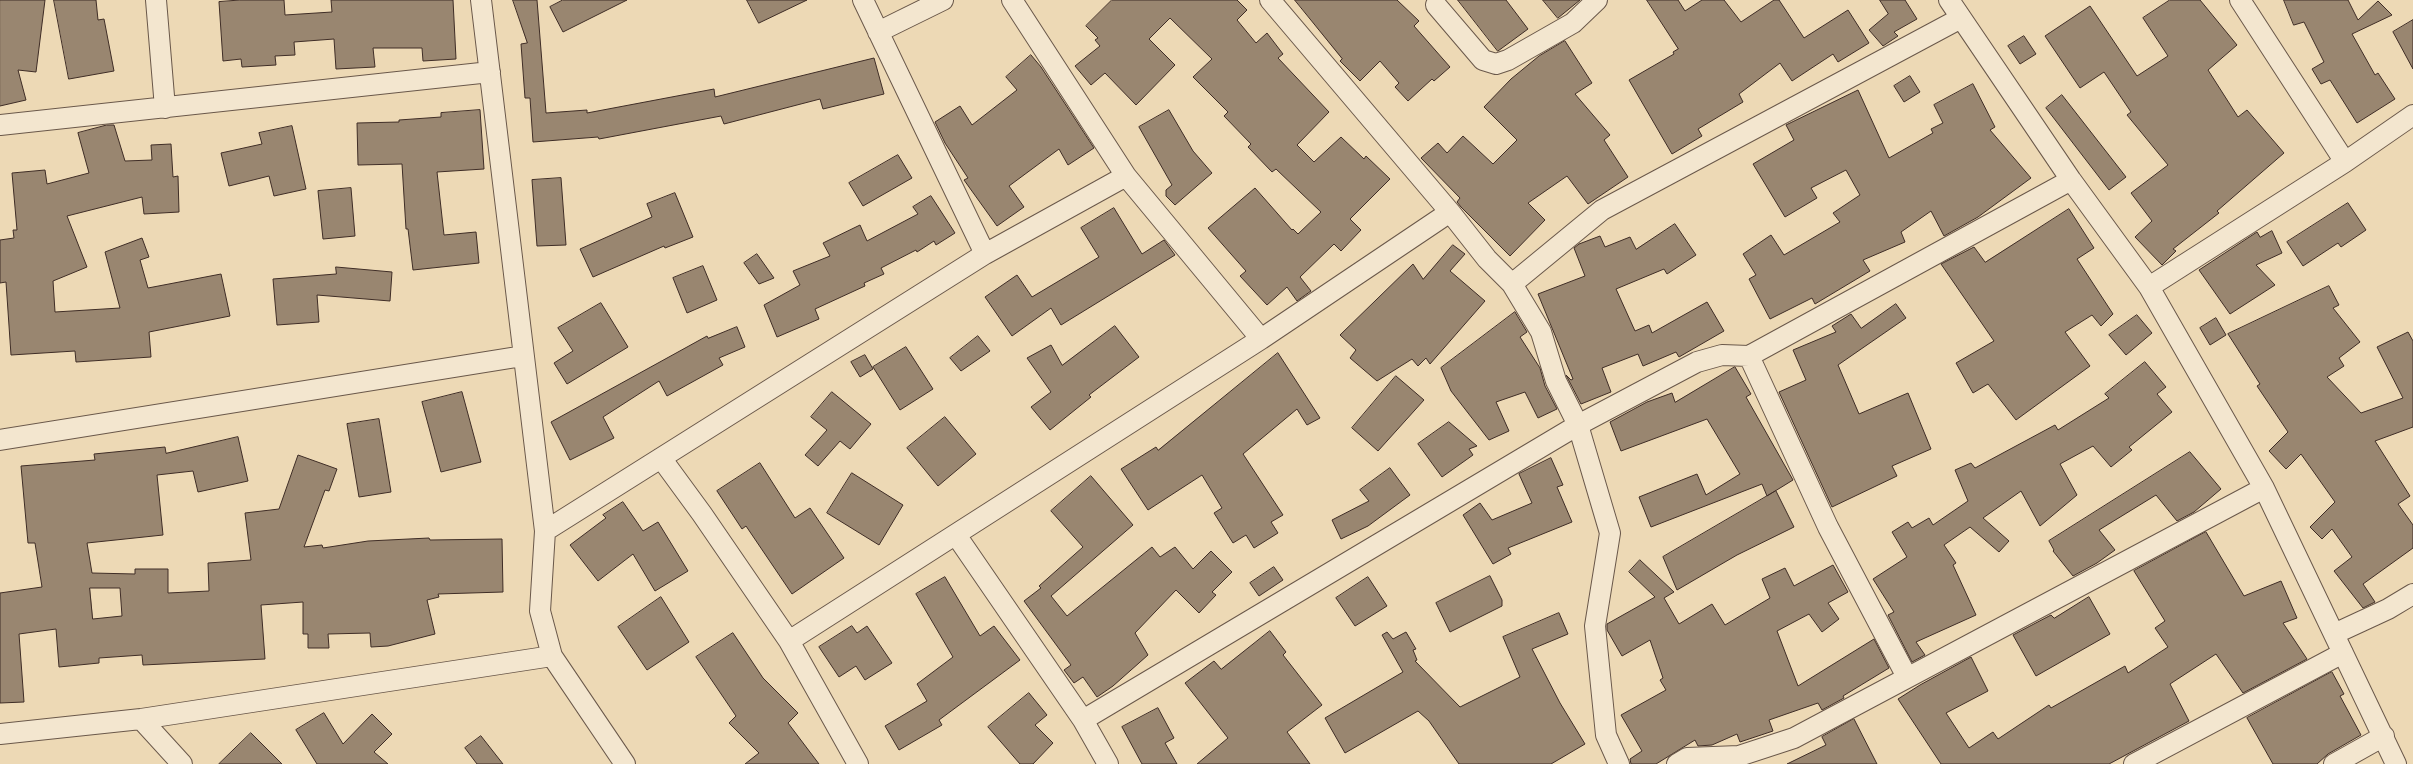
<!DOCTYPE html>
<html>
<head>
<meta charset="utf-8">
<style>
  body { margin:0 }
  canvas { display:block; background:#edd9b5 }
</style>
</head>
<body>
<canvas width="2413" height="764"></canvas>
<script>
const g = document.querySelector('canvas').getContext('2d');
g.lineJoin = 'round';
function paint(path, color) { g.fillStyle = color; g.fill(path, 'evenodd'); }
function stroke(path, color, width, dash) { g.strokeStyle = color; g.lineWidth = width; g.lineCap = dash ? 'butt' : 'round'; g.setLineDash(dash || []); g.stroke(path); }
const building = new Path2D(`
  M0 0H45L36 72 18 70 26 100 0 106Z
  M54 0H96L98 20 104 19 114 71 69 79Z
  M240 0H284L285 15 332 12 331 0H453L456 59 423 61 422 48H373L375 67 336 69 334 39 294 42 295 55 275 56 276 65 242 67 241 59 223 61 219 2Z
  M513 0H537L546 113 587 110V113L714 89 715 97 874 58 884 94 823 109 820 99 724 124 721 116 599 139 598 137 533 142 530 98H525L521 44 527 43Z
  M563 0H627L563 32 550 7Z
  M747 0H807L759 23Z
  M1112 0H1237L1247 10 1237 20 1256 43 1267 33 1283 54 1278 58 1329 112 1297 145 1314 162 1341 137 1364 159 1366 156 1390 179 1350 219 1361 230 1341 251 1334 244 1300 277 1311 291 1297 301 1287 287 1267 305 1240 276 1246 271 1208 228 1255 188 1292 230 1293 229 1298 234 1321 212 1276 169 1272 172 1248 147 1251 144 1224 116 1228 112 1193 77 1212 59 1170 18 1149 39 1175 65 1136 105 1105 73 1091 85 1075 66 1100 46 1095 40 1098 38 1086 26Z
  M1295 0H1397L1419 21 1414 26 1450 67 1434 81 1432 79 1408 101 1395 87 1399 83 1380 61 1360 81 1340 61 1342 59Z
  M1458 0H1506L1528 29 1498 51Z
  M1543 0H1580L1558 18Z
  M1647 0H1678L1685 11 1702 0H1724L1741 22 1774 0H1779L1804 38 1848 10 1869 43 1838 62 1833 54 1792 81 1780 63 1739 94 1743 102 1698 129 1702 136 1672 154 1629 80 1674 54 1673 52 1678 49Z
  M1880 0H1905L1917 19 1894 32 1898 36 1883 46 1869 30 1888 14Z
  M2170 0H2200L2237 45 2208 70 2238 117 2247 110 2284 153 2217 211 2219 213 2173 249 2176 251 2162 265 2135 237 2152 221 2131 193 2168 165 2127 115 2131 112 2104 72 2080 88 2045 36 2090 6 2137 76 2168 56 2143 18Z
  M2284 0H2348L2358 20 2378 1 2392 15 2352 34 2375 75 2378 73 2395 99 2357 123 2330 80 2321 84 2312 69 2324 62 2304 22 2294 25Z
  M2413 20V69L2393 32Z
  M2024 36 2036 54 2020 64 2008 46Z
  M1565 41 1592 83 1575 94 1610 135 1604 140 1628 177 1588 204 1567 176 1528 203 1545 220 1510 256 1461 207 1457 202 1460 198 1421 158 1438 143 1447 153 1463 136 1493 164 1517 140 1484 107 1511 79 1539 56Z
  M1031 55 1041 67 1094 148 1068 165 1059 149 1009 186 1024 207 997 226 964 180 968 178 945 143 935 122 960 106 972 125 1017 90 1006 77Z
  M1910 76 1920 92 1904 102 1894 86Z
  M1973 84 1995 127 1990 130 2031 178 1978 217 1944 236 1931 211 1901 232 1905 242 1863 260 1870 271 1815 304 1812 298 1770 319 1749 279 1756 275 1743 254 1771 235 1784 255 1840 222 1833 213 1860 195 1846 170 1811 188 1817 198 1785 217 1753 164 1794 140 1786 125 1858 90 1889 158 1933 133 1931 129 1943 123 1934 105Z
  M2062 95 2126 177 2109 190 2046 108Z
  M480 110 484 169 437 172 444 235 476 232 479 263 413 270 408 229H406L402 164 358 165 357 123 399 122V120L441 117V113Z
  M1169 110 1193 151 1212 173 1175 205 1166 196V190L1172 185 1139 127Z
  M107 125H114L125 161 152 160 151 145 171 144 173 177 178 176 179 212 144 214 142 197 67 216 87 267 53 281 55 312 120 308 105 252 142 238 149 257 140 260 148 288 221 274 230 316 149 332 151 357 76 362 75 351 11 355 6 282 0 283V240L14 238 13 230H17L12 173 45 170 47 184 89 173 78 133Z
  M292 126 306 189 274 196 269 176 229 186 221 153 262 144 259 133Z
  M898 155 912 178 863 206 849 183Z
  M561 178 566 245 537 246 532 180Z
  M351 188 355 236 323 239 318 191Z
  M675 193 693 237 665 248 664 246 593 277 580 249 652 217 647 204Z
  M931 196 955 233 936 245 934 241 917 252 916 250 881 268 884 274 864 283 865 286 815 309 819 319 777 337 764 305 800 285 793 271 830 256 823 243 860 225 867 241 918 214 913 207Z
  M2348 203 2366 230 2341 247 2338 243 2303 266 2287 242Z
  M1114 208 1142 254 1164 240 1175 255 1061 325 1051 308 1012 336 985 297 1017 275 1032 297 1099 257 1081 228Z
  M2069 209 2094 248 2077 259 2113 314 2101 326 2092 315 2065 332 2090 366 2016 420 1988 384 1973 393 1956 363 1994 341 1941 264 1974 247 1985 262Z
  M1675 224 1696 255 1667 274 1664 269 1616 289 1635 331 1649 325 1652 333 1707 302 1724 331 1679 357 1676 352 1643 366 1638 354 1602 368 1611 392 1581 404 1567 377 1566 375 1571 380 1573 379 1538 294 1585 276 1574 248 1579 244 1600 236 1605 247 1630 237 1636 249Z
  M2272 231 2282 253 2256 265 2275 285 2230 314 2199 270 2257 232 2260 237Z
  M1453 245 1465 254 1450 271 1485 301 1430 364 1426 358 1418 366 1412 359 1377 381 1350 358 1356 350 1340 335 1413 264 1423 279Z
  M757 254 774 278 759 284 744 263Z
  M703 266 717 300 687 313 673 278Z
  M336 267 392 272 390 301 317 295 319 322 277 325 273 279 336 274Z
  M2329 286 2339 305 2333 308 2360 342 2339 358 2344 366 2327 377 2361 413 2403 398 2377 347 2408 332 2413 341V427L2375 441 2410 496 2398 504 2413 525V548L2363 584 2375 602 2363 608 2334 571 2352 557 2332 529 2322 539 2310 527 2335 502 2301 454 2286 469 2269 451 2288 432 2257 386 2260 384 2228 334Z
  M601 303 628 347 567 384 554 363 573 351 558 328Z
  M1896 304 1906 318 1838 365 1859 414 1908 393 1931 449 1892 466 1897 476 1832 507 1779 392 1806 380 1793 350 1836 332 1832 326 1851 314 1861 328Z
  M1515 312 1527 332 1520 337 1540 368 1545 386 1557 409 1538 418 1525 392 1496 402 1509 431 1489 440 1451 391 1441 368Z
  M2137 315 2152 333 2126 355 2109 335Z
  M2216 318 2226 335 2210 345 2200 328Z
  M1115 326 1139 357 1089 395 1091 397 1050 430 1031 407 1051 392 1027 358 1051 345 1062 365Z
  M737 327 745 347 719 358 723 365 667 396 659 381 603 417 614 438 570 460 551 422 707 336 708 338Z
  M978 336 990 351 961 371 950 358Z
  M906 347 933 389 900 410 873 367Z
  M1278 353 1320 418 1307 425 1297 409 1243 454 1283 515 1271 522 1278 533 1254 548 1246 535 1233 543 1214 513 1222 508 1202 475 1148 510 1121 469 1156 447 1158 450Z
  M865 355 873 369 860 377 851 362Z
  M2145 362 2166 387 2157 394 2172 412 2129 447 2132 450 2111 467 2093 446 2060 464 2077 495 2040 526 2021 491 1983 518 2009 541 1999 552 1970 527 1944 545 1956 563 1953 565 1976 615 1916 642 1925 655 1912 662 1888 615 1894 612 1873 579 1907 557 1892 532 1908 522 1912 528 1929 518 1933 525 1968 501 1955 470 1971 463 1975 468 2055 425 2058 430 2109 398 2105 394Z
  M1735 367 1751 394 1746 397 1793 480 1767 496 1762 484 1651 527 1639 497 1697 474 1706 495 1740 474 1707 419 1621 451 1610 422 1647 402 1672 393 1675 402Z
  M1396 376 1424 400 1378 451 1352 428Z
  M462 392 481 462 441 472 422 402Z
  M832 392 871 424 850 449 840 441 818 466 805 455 827 430 811 417Z
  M945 417 976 454 938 486 907 448Z
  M379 419 391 492 359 497 347 424Z
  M1449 422 1477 446 1469 449 1473 455 1442 477 1418 444Z
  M238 437 248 481 198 492 193 471 157 475 163 535 87 543 92 573 135 574V569H168V593L209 591 208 563 251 560 245 513 279 509 298 455 337 469 329 491 325 490 304 547 322 545 323 548 368 541 429 538 430 540 502 539 503 592 438 594 439 597 427 600 435 634 388 646 371 647 370 633 328 634 329 648H308V634H303V602L261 605 265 659 143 665 142 655 99 658V663L59 667 56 629 19 634 24 702 0 703V593L42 587 35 543H28L21 466 95 460 94 454 165 447 166 453ZM90 588H120L122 616 93 619Z
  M2190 452 2221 489 2194 512 2177 521 2156 495 2099 530 2115 550 2097 563 2073 576 2053 551 2054 550 2049 541Z
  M1551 458 1563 485 1557 487 1572 522 1508 548 1511 554 1493 564 1463 515 1480 503 1492 520 1532 503 1519 474Z
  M760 463 795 518 810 508 844 558 792 594 746 526 742 529 717 491Z
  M1390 468 1410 495 1368 526 1341 539 1332 520 1369 501 1360 490Z
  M852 473 903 505 879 545 827 513Z
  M1091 476 1133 525 1051 596 1067 616 1152 547 1160 557 1175 547 1193 569 1211 551 1232 572 1212 592 1216 595 1199 613 1176 590 1135 633 1148 655 1113 686 1097 697 1083 677 1074 683 1064 670 1071 665 1024 601 1041 588 1039 586 1083 547 1051 511Z
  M1776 491 1794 527 1737 555 1677 590 1663 557Z
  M623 502 643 531 658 522 688 571 655 591 633 554 598 581 570 545 606 518 603 515Z
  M2206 532 2244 596 2281 581 2297 618 2283 623 2307 659 2243 693 2216 654 2170 684 2189 721 2109 764H1941L1898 699 1920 685 1971 657 1988 691 1946 713 1969 748 1993 732 1998 739 2049 705 2051 708 2125 666 2128 673 2168 647 2155 628 2165 621 2134 571Z
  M1640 560 1674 592 1664 598 1679 624 1712 604 1725 625 1770 598 1762 579 1785 568 1794 586 1833 565 1848 592 1828 603 1839 619 1822 632 1809 614 1777 631 1798 686 1874 639 1889 668 1843 696 1844 698 1822 710 1818 703 1769 720 1773 731 1740 742 1737 734 1712 745 1698 746 1695 740 1656 764H1631L1630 759 1642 751 1621 715 1666 690 1660 680 1663 678 1650 640 1622 656 1607 630V624L1655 597 1629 572Z
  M1274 567 1283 580 1259 596 1250 583Z
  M1490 576 1502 600V606L1450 632 1436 603Z
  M945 577 980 636 994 626 1020 660 939 720 942 725 899 750 885 726 927 701 917 684 953 657 916 594Z
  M1368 577 1387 606 1355 626 1336 598Z
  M661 597 689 642 647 670 618 627Z
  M2089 597 2110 634 2036 676 2013 635 2051 615 2054 618Z
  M1559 613 1568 634 1532 649 1560 703 1585 744 1551 764H1459L1429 721 1418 711 1345 753 1325 718 1403 672 1382 635 1387 632 1393 639 1406 632 1416 649 1413 650 1417 660 1415 661 1460 707 1520 677 1503 637Z
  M852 626 857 633 867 626 892 663 865 680 856 666 839 677 819 647Z
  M1270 631 1286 652 1283 655 1322 705 1287 732 1310 764H1197L1228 738 1185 683 1214 661 1221 669Z
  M733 633 763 678 798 713 788 723 819 764H745L759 753 729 723 736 716 696 657Z
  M2332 672 2344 694 2340 696 2361 735 2328 754 2317 764H2273L2247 718Z
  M1029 693 1047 715 1035 725 1053 743 1033 764H1020L988 727Z
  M1158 708 1174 738 1165 743 1177 764H1142L1122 727Z
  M324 713 343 744 372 714 392 734 374 752 388 764H317L296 730Z
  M1854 719 1877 764H1787L1826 745 1822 737Z
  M251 733 282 764H219Z
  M481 736 503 764H477L465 748Z`);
const minor = new Path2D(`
  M156 0 165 108
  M481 0 545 531 540 611 552 656 625 764
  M863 0 985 254
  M1012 0 1126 176 1261 339
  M1270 0 1450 212 1487 259 1512 284 1541 332 1556 381 1578 425 1610 533 1595 626 1606 735 1619 764
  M1949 0 2071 180 2149 287 2264 488 2396 764
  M2240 0 2345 162
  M1436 5 1483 60 1496 64 1508 60 1573 23 1597 0
  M878 32 943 0
  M0 125 490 72
  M1512 284 1602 210 1961 18
  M2149 287 2345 162 2413 115
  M1749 356 1828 527 1907 677
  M0 440 523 356
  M661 458 702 514 789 641 858 764
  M545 531 985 254 1126 176
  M956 535 1083 720 1108 764
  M2334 634 2388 609 2413 594
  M789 641 1261 339 1450 212
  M141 719 182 764
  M1083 720 1578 425 1697 362 1722 355 1749 356 2071 180
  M0 734 141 719 552 656
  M1677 764 1687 758 1739 756 1794 738 2264 488
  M2134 764 2343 653
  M2334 764 2384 736`);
paint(building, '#998670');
stroke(building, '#3f2d26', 1);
stroke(minor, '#6a584a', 22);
stroke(minor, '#f3e6cf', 20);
</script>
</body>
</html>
